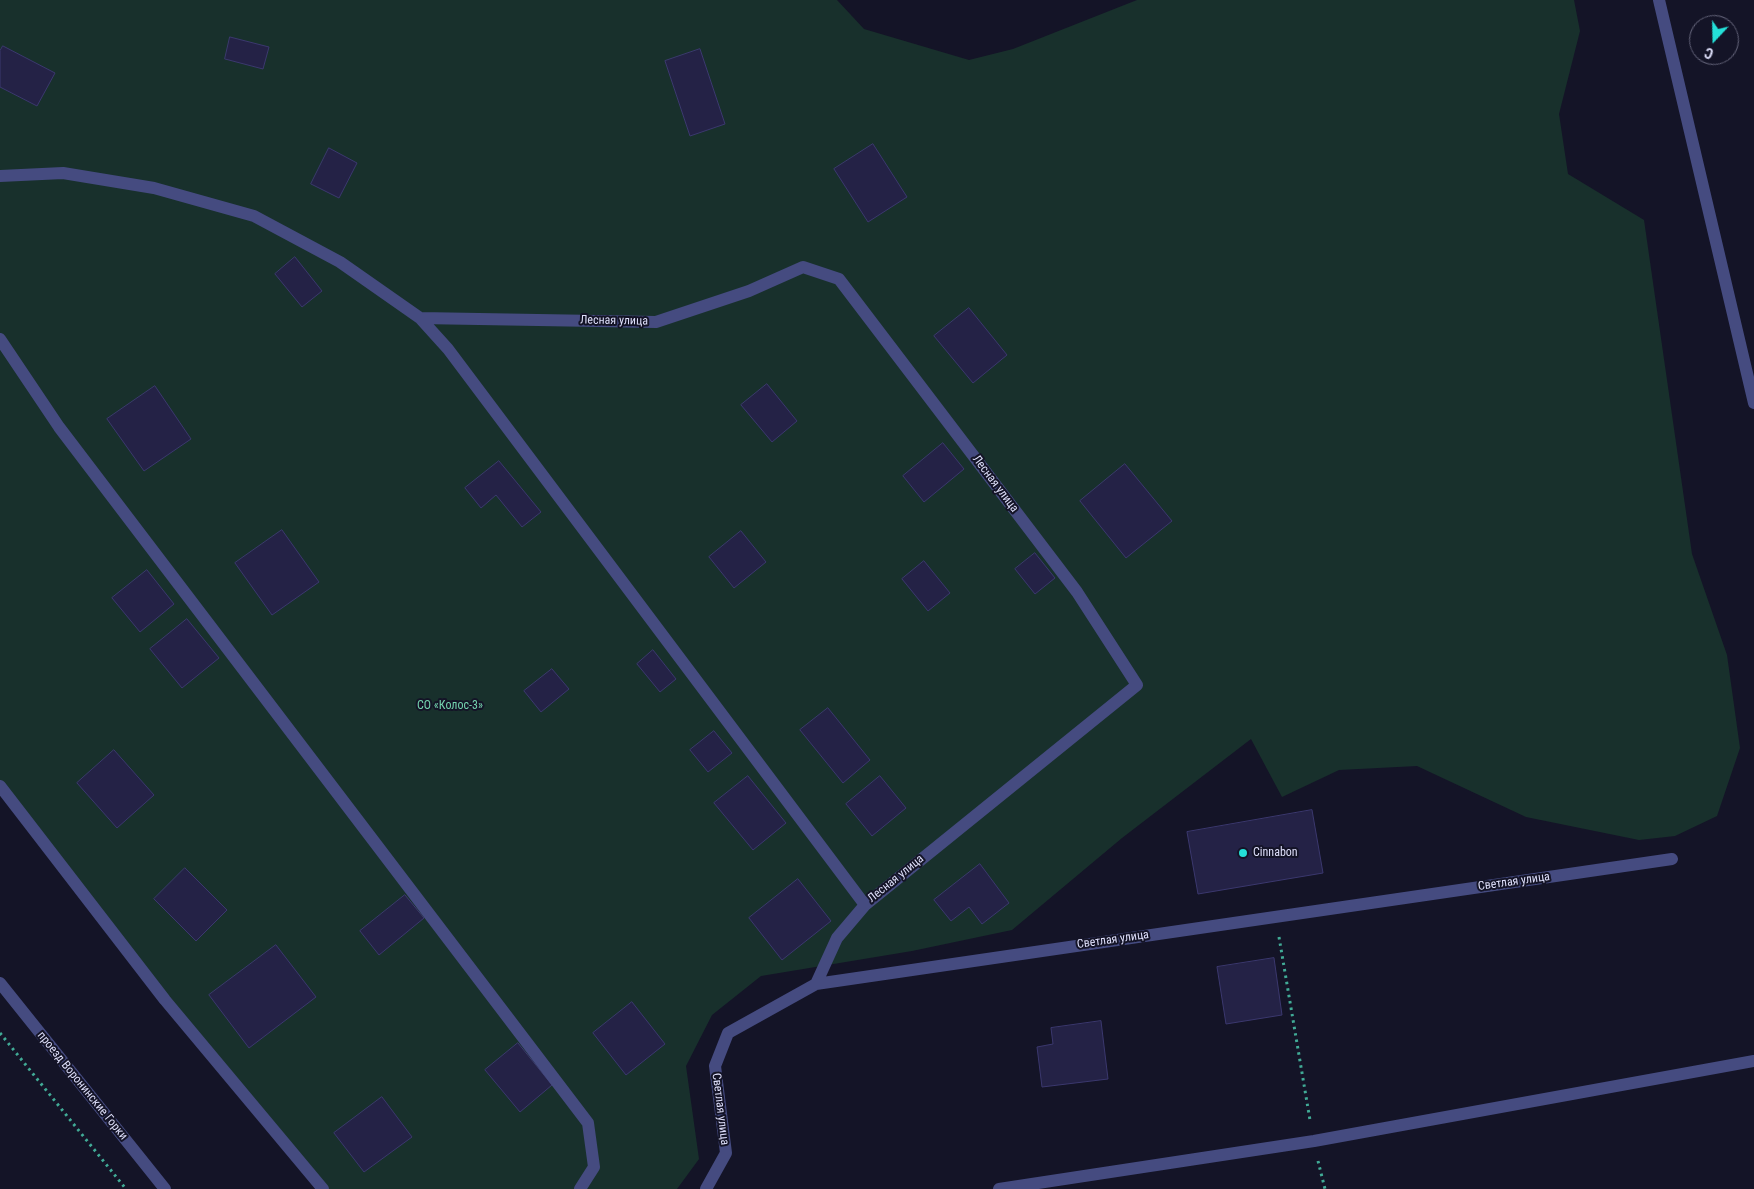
<!DOCTYPE html>
<html>
<head>
<meta charset="utf-8">
<style>
  body { margin:0 }
  #map { position:relative; width:1754px; height:1189px; overflow:hidden; background:#141427; font-family:"Roboto Condensed",sans-serif }
  canvas { display:block }
  .north { position:absolute; left:1689px; top:15px; width:50px; height:50px; box-sizing:border-box; background:#141427; border:1px solid #65657b; border-radius:50%; rotate:201deg; font-size:14px; font-weight:700; line-height:20px; text-align:center; color:#dedffa }
  .north::after { content:''; display:block; margin:auto; width:18px; height:22px; background:#24e0d8; clip-path:polygon(50% 0,100% 100%,50% 72%,0 100%) }
</style>
</head>
<body>
<div id="map">
<canvas width="1754" height="1189"></canvas>
<div class="north">С</div>
</div>
<script>
const g = document.querySelector('canvas').getContext('2d');
g.lineJoin = 'round';
function paint(path, color) { g.fillStyle = color; g.fill(path, 'evenodd'); }
function stroke(path, color, width, dash) { g.strokeStyle = color; g.lineWidth = width; g.lineCap = dash ? 'butt' : 'round'; g.setLineDash(dash || []); g.stroke(path); }
function label(font, color, halo, rows, align = 'center') {
  g.font = font + ' "Roboto Condensed",sans-serif'; g.lineWidth = 4; g.setLineDash([]); g.textBaseline = 'middle'; g.strokeStyle = halo; g.fillStyle = color; for (const [text, x, y, turn = 0] of rows) {
    g.save(); g.translate(x, y); g.rotate((+turn || 0) * Math.PI / 180); g.textAlign = isNaN(turn) ? turn : align; if (halo) g.strokeText(text, 0, 0); g.fillText(text, 0, 0); g.restore();
  }
}
const green = new Path2D(`
  M0 0H837L864 29 969 60 1013 49 1137 0H1574L1580 31 1559 114 1568 174 1644 220 1692 554 1727 655 1740 748 1717 816 1675 836 1639 840 1526 817 1417 766 1339 770 1282 797 1251 739 1122 838 1012 930 912 951 761 976 712 1015 686 1066 699 1159 677 1189H316L0 790Z`);
const building = new Path2D(`
  M230 37 269 47 263 69 225 59Z
  M3 46 55 73 37 106 0 87V51Z
  M700 49 725 124 690 136 665 61Z
  M873 144 907 197 868 222 834 169Z
  M329 148 357 163 339 198 311 184Z
  M295 257 322 291 302 307 275 274Z
  M969 308 1007 355 973 383 934 336Z
  M767 384 797 421 772 442 741 405Z
  M155 386 191 439 144 471 107 419Z
  M943 443 964 469 924 502 903 476Z
  M499 461 541 512 522 527 496 495 481 508 465 488Z
  M1125 464 1172 521 1126 558 1080 501Z
  M282 530 319 582 272 615 235 563Z
  M741 531 766 562 734 588 709 557Z
  M1035 553 1055 578 1035 594 1015 569Z
  M924 561 950 593 928 611 902 579Z
  M147 570 174 604 140 632 112 598Z
  M187 619 219 658 182 688 150 649Z
  M653 650 676 679 660 692 637 664Z
  M552 669 569 689 541 712 524 691Z
  M828 708 870 760 843 783 800 730Z
  M714 731 732 753 708 772 690 750Z
  M114 750 154 795 117 828 77 783Z
  M748 776 786 823 753 850 714 803Z
  M880 776 906 808 872 836 846 804Z
  M1312 810 1323 873 1198 894 1187 832Z
  M980 864 1009 903 982 924 969 907 951 921 934 900Z
  M185 868 227 910 196 941 154 899Z
  M798 879 831 921 782 960 749 918Z
  M405 895 424 918 379 955 360 931Z
  M276 945 316 997 249 1048 209 995Z
  M1274 958 1282 1015 1226 1024 1217 967Z
  M632 1002 665 1044 626 1075 593 1033Z
  M1101 1021 1108 1079 1042 1087 1037 1047 1053 1044 1051 1028Z
  M518 1043 552 1085 520 1112 485 1070Z
  M382 1097 412 1137 364 1172 334 1133Z`);
const path = new Path2D(`
  M1279 937 1310 1120
  M0 1033 126 1189
  M1318 1161 1325 1189`);
const minor = new Path2D(`
  M1659 0 1754 403
  M0 176 63 173 154 188 254 216 340 262 420 318 448 349 865 905
  M420 318 656 322 749 291 803 267 839 279 1077 592 1137 685 865 905 837 938 816 984
  M0 339 59 427 588 1123 594 1167 580 1189
  M0 786 165 1000 323 1189
  M0 983 165 1189
  M706 1189 726 1153 715 1066 728 1033 816 984 1672 859
  M999 1189 1314 1141 1754 1061`);
const markers = [
  [1243,853,5,"#24e0d8"]
];
const streetNames = [
  ["Лесная улица",614,321,1],
  ["Лесная улица",995,484,53],
  ["Лесная улица",896,879,-39],
  ["Светлая улица",1514,882,-8],
  ["Светлая улица",1113,940,-8],
  ["проезд Воронинские Горки",82,1086,51],
  ["Светлая улица",720,1109,83]
];
const parkNames = [
  ["СО «Колос-3»",450,706]
];
const poiNames = [
  ["Cinnabon",1253,853]
];
paint(green, '#18302c');
paint(building, '#242246');
stroke(building, '#3b386e', 1);
stroke(path, '#41ab96', 3, [2.5, 4]);
stroke(minor, '#454b80', 12);
for (const [x, y, r, color] of markers) { const dot = new Path2D(); dot.arc(x, y, r, 0, 2 * Math.PI); g.fillStyle = color; g.fill(dot); stroke(dot, '#141427', 2); }
label('12px', '#dedffa', '#141427', streetNames);
label('12px', '#73d2ad', '#141427', parkNames);
label('12px', '#dedffa', '#141427', poiNames, 'left');
</script>
</body>
</html>
